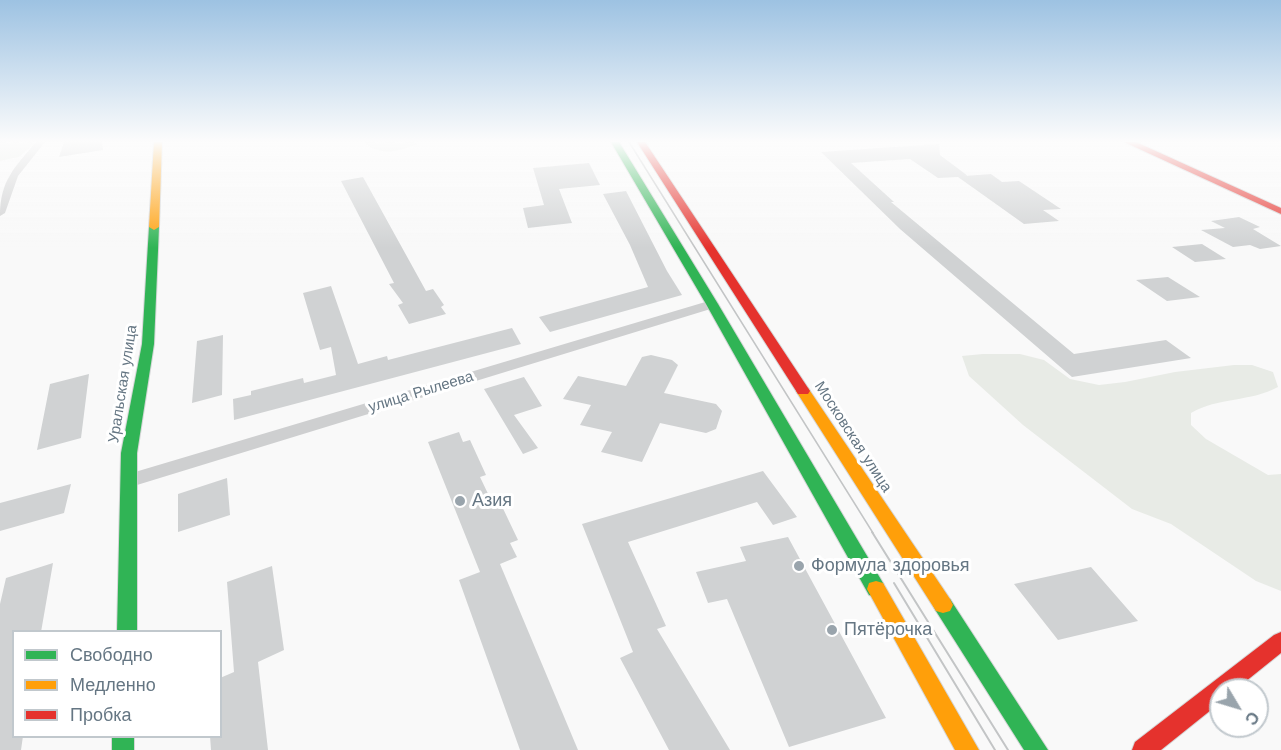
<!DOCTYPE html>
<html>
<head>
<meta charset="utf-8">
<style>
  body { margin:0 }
  #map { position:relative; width:1281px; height:750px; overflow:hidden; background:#f9f9f9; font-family:"Work Sans",sans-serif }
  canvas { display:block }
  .legend { position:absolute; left:12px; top:630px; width:210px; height:108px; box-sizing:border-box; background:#fff; border:2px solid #c1c8cd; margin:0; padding:8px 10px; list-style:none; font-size:18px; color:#657683 }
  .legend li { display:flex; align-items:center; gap:12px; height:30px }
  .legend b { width:30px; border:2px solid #c1c8cd }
  .north { position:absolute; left:1209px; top:678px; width:60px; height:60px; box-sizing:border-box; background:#fff; border:2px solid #c1c8cd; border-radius:50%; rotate:128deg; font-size:16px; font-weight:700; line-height:24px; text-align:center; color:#657683 }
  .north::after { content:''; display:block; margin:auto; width:21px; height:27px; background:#99a4ac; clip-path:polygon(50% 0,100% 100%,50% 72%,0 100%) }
</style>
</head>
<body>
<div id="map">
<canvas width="1281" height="750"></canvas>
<ul class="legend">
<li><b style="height:8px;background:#30b455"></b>Свободно</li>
<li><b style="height:8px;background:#ff9f0a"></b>Медленно</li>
<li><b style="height:8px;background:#e5322d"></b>Пробка</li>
</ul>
<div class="north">С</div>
</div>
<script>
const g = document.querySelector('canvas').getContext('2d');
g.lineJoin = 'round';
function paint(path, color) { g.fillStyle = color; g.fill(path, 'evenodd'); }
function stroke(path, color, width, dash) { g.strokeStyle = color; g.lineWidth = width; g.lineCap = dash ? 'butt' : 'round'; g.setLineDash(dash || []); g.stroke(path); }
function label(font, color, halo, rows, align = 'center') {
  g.font = font + ' "Work Sans",sans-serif'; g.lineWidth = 6; g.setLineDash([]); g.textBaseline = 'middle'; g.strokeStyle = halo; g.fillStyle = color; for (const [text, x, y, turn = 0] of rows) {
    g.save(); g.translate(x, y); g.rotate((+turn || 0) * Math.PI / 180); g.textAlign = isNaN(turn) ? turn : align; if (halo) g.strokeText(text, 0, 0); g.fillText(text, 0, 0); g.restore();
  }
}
const green = new Path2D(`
  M0 143V142L35 143 19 157 0 161Z
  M365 143V142L419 143C401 151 381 157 365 143Z
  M983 354H1020L1044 360 1070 379 1099 385 1125 382 1175 372 1234 365H1252L1273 372 1278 387C1251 402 1218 397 1191 413V425L1206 439 1268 475 1281 474V591L1256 581 1171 524 1132 509 1023 425 969 376 962 356Z`);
const building = new Path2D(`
  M64 142H102L103 150 59 157Z
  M939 144 940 155 968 176H964L991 174 1002 182 1019 181 1061 209 1043 210 1059 221 1024 224 958 177 938 178 910 159 851 163 894 202H891L1074 354 1166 340 1191 358 1072 377 900 229 821 152Z
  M589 163 600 185 559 189 572 223 528 228 523 208 544 205 533 168Z
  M363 177 426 291 433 289 444 305 441 307 446 314 409 324 398 305 403 303 389 284 394 283 341 181Z
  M626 191 667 271 682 295 550 332 539 317 648 287 630 245 603 194Z
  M1239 217 1260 227 1253 229 1281 246 1260 249 1250 245 1233 247 1201 230 1225 228 1211 221Z
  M1202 244 1226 259 1195 262 1172 247Z
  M1168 277 1200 297 1167 301 1136 280Z
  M331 286 358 364 387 356 388 360 512 328 521 344 234 420 233 399 251 395V391L303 378 304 383 336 375 331 347 320 350 303 293Z
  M223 335 222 395 192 403 197 341Z
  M651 355 672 360 678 365 664 393 716 404 722 411 716 429 706 433 660 423 642 462 601 452 612 432 580 425 591 405 563 399 578 376 626 386 642 357Z
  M89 374 81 438 37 450 50 384Z
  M524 377 542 406 514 415 538 448 523 454 484 389Z
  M459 432 463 442 470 440 486 475 480 477 491 500 498 498 518 540 510 543 517 557 500 564 578 750H520L459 580 480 572 428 442Z
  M763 471 797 517 773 525 757 502 628 542 666 626 657 629 730 750H669L620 658 633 652 582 524Z
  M227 478 230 515 178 532V494Z
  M71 484 64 513 0 531V503Z
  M788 537 886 718 789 747 727 599 708 603 696 572 746 561 740 547Z
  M53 563 41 632H14V736H23L21 750H0V604L6 578Z
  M272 566 284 650 258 662 268 750H211L210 736H220V678L234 672 227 582Z
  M1091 567 1138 621 1058 640 1014 584Z`);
const street = new Path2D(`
  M36 142H45L18 176 5 213 0 216C0 181 14 168 36 142Z
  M712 300 719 304 717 307 137 485 131 487 125 485 122 480 125 475Z`);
const fast = new Path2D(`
  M611 142H619L718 304 883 583 885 589 883 595 876 597 869 595 706 304Z
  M154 224 159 227 154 344 137 453V632H117L121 453 142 344 149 227Z
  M943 597 950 599 1048 750H1024L936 611 933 605 936 599Z
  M112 736H134V750H112Z`);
const slow = new Path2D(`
  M154 142H162L159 227 154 230 149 227Z
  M803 387 808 388 950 599 953 605 950 611 943 613 936 611 796 391Z
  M876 581 883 583 979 750H955L867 589 869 583Z`);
const jam = new Path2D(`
  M637 142H645L810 391 808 394H798Z
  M1124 142H1136L1281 208V214Z
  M1281 632V653L1235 690H1221V702L1161 750H1132L1135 742 1274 635Z`);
const tramFar1 = new Path2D(`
  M629 142 873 533`);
const tram = new Path2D(`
  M872 532 1008 750
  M894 583 995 750`);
const markers = [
  [460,501,6,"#99a4ac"],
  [799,566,6,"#99a4ac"],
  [832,630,6,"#99a4ac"]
];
const streetNames = [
  ["Уральская улица",123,384,-81],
  ["улица Рылеева",421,392,-17],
  ["Московская улица",853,437,57]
];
const nearPoinames = [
  ["Азия",472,501],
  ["Формула здоровья",811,566],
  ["Пятёрочка",844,630]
];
paint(green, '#e8ebe6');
paint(building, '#d0d2d3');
stroke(fast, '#d5d6d7', 2);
stroke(slow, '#d5d6d7', 2);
stroke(jam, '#d5d6d7', 2);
paint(street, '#cecfd0');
paint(fast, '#30b455');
paint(slow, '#ff9f0a');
paint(jam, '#e5322d');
stroke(tramFar1, '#c3c5c6', 1.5);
stroke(tram, '#c3c5c6', 2);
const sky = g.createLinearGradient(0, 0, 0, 248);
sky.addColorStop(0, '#9dc2e2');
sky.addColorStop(0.57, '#fcfcfc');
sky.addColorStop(1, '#fcfcfc00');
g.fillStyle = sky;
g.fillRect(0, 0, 1281, 248);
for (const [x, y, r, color] of markers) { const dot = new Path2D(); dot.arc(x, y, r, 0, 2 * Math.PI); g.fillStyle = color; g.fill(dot); stroke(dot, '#fff', 2); }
label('15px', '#657683', '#fff', streetNames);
label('18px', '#657683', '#fff', nearPoinames, 'left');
</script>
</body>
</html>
